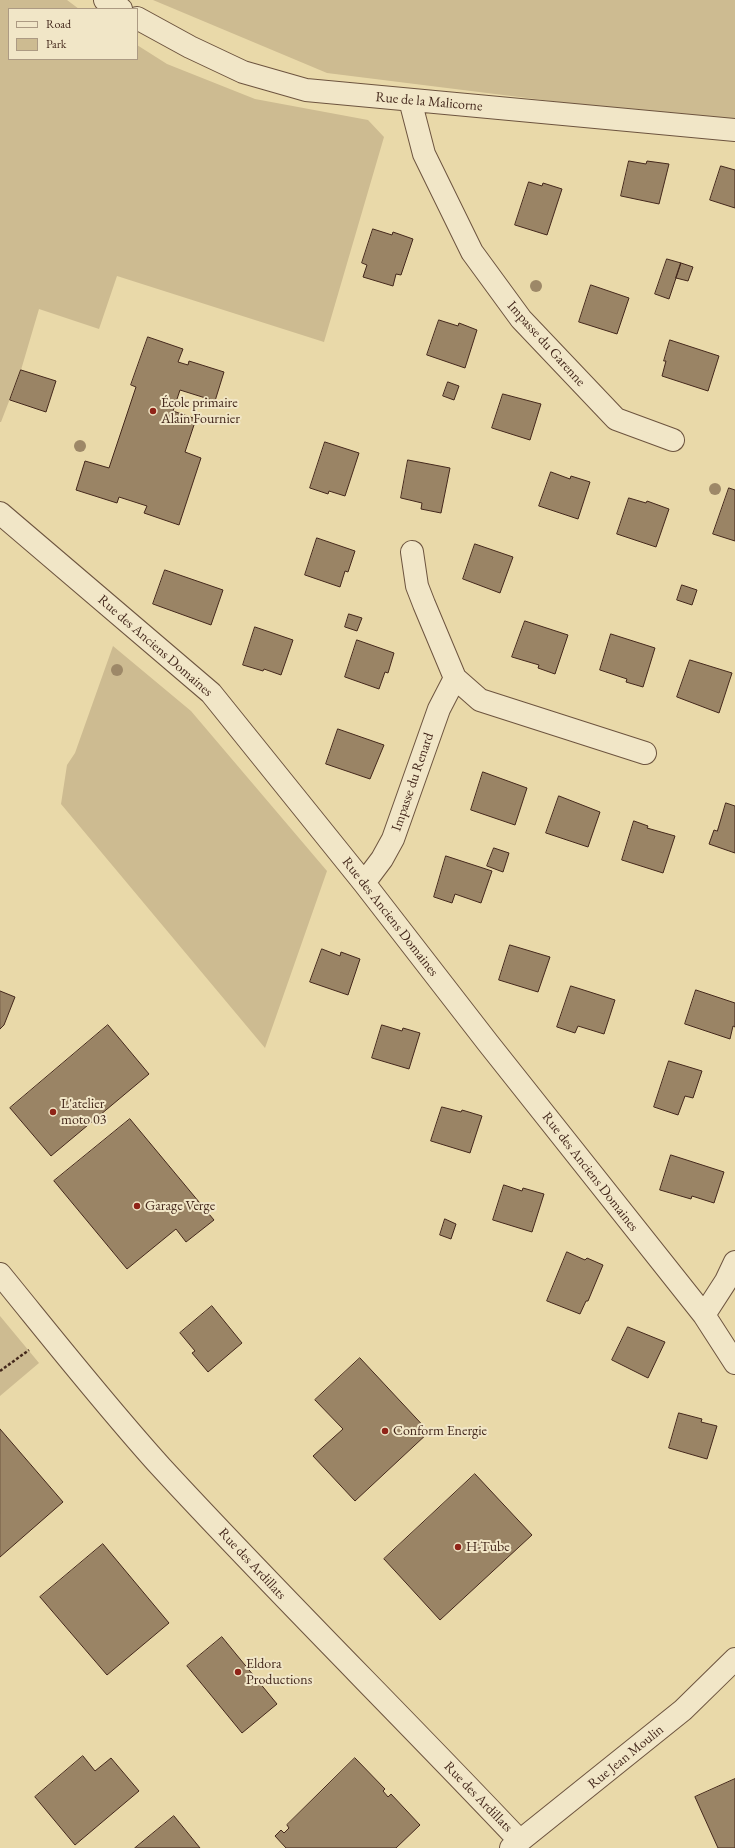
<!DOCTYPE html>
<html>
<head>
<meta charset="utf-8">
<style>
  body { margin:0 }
  #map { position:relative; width:735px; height:1848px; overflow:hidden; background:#e9d9a9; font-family:"EB Garamond",serif }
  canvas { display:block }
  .legend { position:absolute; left:8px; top:8px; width:130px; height:52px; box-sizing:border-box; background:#f1e6c7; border:1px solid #ac9a83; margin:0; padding:5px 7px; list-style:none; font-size:12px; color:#44281c }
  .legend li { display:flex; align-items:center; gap:8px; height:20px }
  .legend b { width:20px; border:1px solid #ac9a83 }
</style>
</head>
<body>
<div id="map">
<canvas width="735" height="1848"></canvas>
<ul class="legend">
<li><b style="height:5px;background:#f1e6c7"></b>Road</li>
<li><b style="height:11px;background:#cdbb91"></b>Park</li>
</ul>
</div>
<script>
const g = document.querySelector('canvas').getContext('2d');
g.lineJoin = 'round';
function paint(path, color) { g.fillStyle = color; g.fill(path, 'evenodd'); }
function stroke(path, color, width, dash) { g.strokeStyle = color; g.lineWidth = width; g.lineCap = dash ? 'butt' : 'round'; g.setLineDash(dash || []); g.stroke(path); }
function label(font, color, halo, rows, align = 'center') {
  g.font = font + ' "EB Garamond",serif'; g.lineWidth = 4; g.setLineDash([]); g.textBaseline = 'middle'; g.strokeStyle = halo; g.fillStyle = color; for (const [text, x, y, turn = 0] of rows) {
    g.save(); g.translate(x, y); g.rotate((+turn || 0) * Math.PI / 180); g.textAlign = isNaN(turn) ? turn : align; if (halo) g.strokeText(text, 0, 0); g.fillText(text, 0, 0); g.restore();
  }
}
const green = new Path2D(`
  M0 0H67L79 9H9V59H137V45L167 64 255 99 368 120 384 137 324 342 117 276 99 329 39 309 21 370 1 422H0Z
  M153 0H735V124L327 73Z
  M113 646 191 711 327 871 265 1048 61 804 67 765 75 753Z
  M0 1316 39 1363 0 1396Z`);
const building = new Path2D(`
  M629 161 646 164 647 161 669 164 659 204 621 196Z
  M721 166 735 170V208L710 200Z
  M529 182 542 186 543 183 562 189 547 235 515 225Z
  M373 229 392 235 393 232 413 239 401 275 396 274 393 286 363 277 367 265 362 263Z
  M667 259 681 263 669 299 655 294Z
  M681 263 693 267 688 281 676 278Z
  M591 285 629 298 617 334 579 322Z
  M439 320 458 326 459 323 477 330 465 368 427 355Z
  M148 337 183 349 178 362 188 365 189 361 224 372 215 401 180 390 173 411 196 419 185 452 201 458 179 525 144 513 147 506 119 497 117 503 76 490 85 461 109 468 136 387 131 385Z
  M670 340 719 356 708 391 662 376 666 361H664Z
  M21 370 56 381 46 412 10 400Z
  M448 382 459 386 454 400 443 396Z
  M503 394 541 404 530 440 492 428Z
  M325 442 359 453 345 496 329 491 328 494 310 488Z
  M408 460 450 468 441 513 421 509 422 503 401 498Z
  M551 472 570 479 571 476 590 482 578 519 539 506Z
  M729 488 735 490V541L713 534Z
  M629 498 646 503 647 501 669 509 656 547 617 534Z
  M317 538 355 551 348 572 345 571 340 587 305 575Z
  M475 544 513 557 500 593 463 579Z
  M165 570 223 590 211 625 153 604Z
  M682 585 697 590 692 605 677 600Z
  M349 614 362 618 357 631 345 627Z
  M525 621 568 635 555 674 538 668 539 665 512 657Z
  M255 627 293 640 281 675 264 669 263 671 243 665Z
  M611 634 655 648 643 687 626 682 627 679 600 670Z
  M357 640 394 653 388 673 385 672 379 689 345 677Z
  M690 660 732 673 719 713 677 697Z
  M338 729 384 745 370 779 326 764Z
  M483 772 527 788 515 825 471 810Z
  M559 796 600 812 588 847 546 833Z
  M726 803 735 806V853L709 844 714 830 717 831Z
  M634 821 648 826 647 828 675 836 663 873 622 860Z
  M494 848 509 853 503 872 487 866Z
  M446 856 492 871 481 903 455 894 452 903 434 897Z
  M510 945 550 957 538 992 499 980Z
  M322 949 340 956 341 952 360 959 348 995 310 982Z
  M571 986 615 1000 604 1034 578 1026 575 1033 557 1027Z
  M696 990 735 1003V1027L733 1026 730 1039 685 1024Z
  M0 991 15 997 4 1025 0 1029Z
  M108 1025 149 1074 51 1156 10 1108Z
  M382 1025 402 1031 403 1028 420 1033 409 1069 372 1058Z
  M669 1061 702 1071 693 1098 685 1096 678 1115 654 1107Z
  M442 1107 461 1112 462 1110 482 1116 470 1153 431 1141Z
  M130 1119 214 1220 186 1242 176 1229 127 1269 54 1181Z
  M671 1155 724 1172 714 1203 692 1196 691 1199 660 1190Z
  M504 1185 522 1191 523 1188 544 1194 532 1232 493 1220Z
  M445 1219 456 1224 451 1239 440 1235Z
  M567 1252 585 1260 587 1258 603 1265 588 1301H586L580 1314 547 1301Z
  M212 1306 242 1343 208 1372 192 1353 195 1351 180 1333Z
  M628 1327 665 1342 648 1378 612 1360Z
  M360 1358 429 1432 355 1501 313 1456 343 1429 315 1400Z
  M679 1413 702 1419 701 1422 717 1426 707 1459 669 1448Z
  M0 1429 63 1502 0 1557Z
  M475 1474 532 1535 440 1620 384 1559Z
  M103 1544 169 1623 107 1675 40 1597Z
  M222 1637 277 1704 242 1733 187 1666Z
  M83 1756 95 1771 111 1758 139 1791 75 1845 35 1797Z
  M355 1758 385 1789 383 1791 388 1797 391 1794 420 1825 396 1848H286L275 1836 281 1830 284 1833 289 1828 287 1825Z
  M735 1779V1848H718L695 1797Z
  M174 1816 200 1848H135Z`);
const path = new Path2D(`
  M0 1371 29 1350`);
const street = new Path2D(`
  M105 0 121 9
  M137 18 190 47 243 72 306 90 735 130
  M410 100 424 154 472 252 521 319 616 419 673 440
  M0 513 211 693 364 883 488 1043 704 1315 735 1363
  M412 552 417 586 424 604 455 678 480 700 645 753
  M364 883 382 859 393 839 439 709 455 678
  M0 1274C53 1339 105 1405 161 1467 278 1594 401 1715 520 1841
  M704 1315 726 1281 735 1262
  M511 1848 683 1710 735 1659`);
const trees = [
  [536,286],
  [80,446],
  [715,489],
  [117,670]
];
const markers = [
  [153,411,4,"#8f2418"],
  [53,1112,4,"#8f2418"],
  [137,1206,4,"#8f2418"],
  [385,1431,4,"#8f2418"],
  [458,1547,4,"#8f2418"],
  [238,1672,4,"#8f2418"]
];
const streetNames = [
  ["Rue de la Malicorne",429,102,5],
  ["Impasse du Garenne",546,344,48],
  ["Rue des Anciens Domaines",155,646,41],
  ["Impasse du Renard",413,782,-71],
  ["Rue des Anciens Domaines",390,917,52],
  ["Rue des Anciens Domaines",590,1172,52],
  ["Rue des Ardillats",252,1564,47],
  ["Rue Jean Moulin",626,1757,-39],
  ["Rue des Ardillats",478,1797,46]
];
const poiNames = [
  ["École primaire",161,403],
  ["Alain Fournier",161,419],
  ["L'atelier",61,1104],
  ["moto 03",61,1120],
  ["Garage Verge",145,1206],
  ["Conform Energie",393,1431],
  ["H-Tube",466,1547],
  ["Eldora",246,1664],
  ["Productions",246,1680]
];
paint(green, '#cdbb91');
paint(building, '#9a8465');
stroke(building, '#44281c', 1);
stroke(street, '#6d543f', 24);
stroke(path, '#44281c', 2.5, [3, 2]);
stroke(street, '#f1e6c7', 22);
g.fillStyle = '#9d8868';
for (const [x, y] of trees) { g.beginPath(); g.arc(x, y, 6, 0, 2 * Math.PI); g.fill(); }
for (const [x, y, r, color] of markers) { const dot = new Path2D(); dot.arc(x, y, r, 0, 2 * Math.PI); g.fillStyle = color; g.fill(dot); stroke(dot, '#f1e6c7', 1.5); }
label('14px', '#44281c', '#f1e6c7', streetNames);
label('14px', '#44281c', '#f1e6c7', poiNames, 'left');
</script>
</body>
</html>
